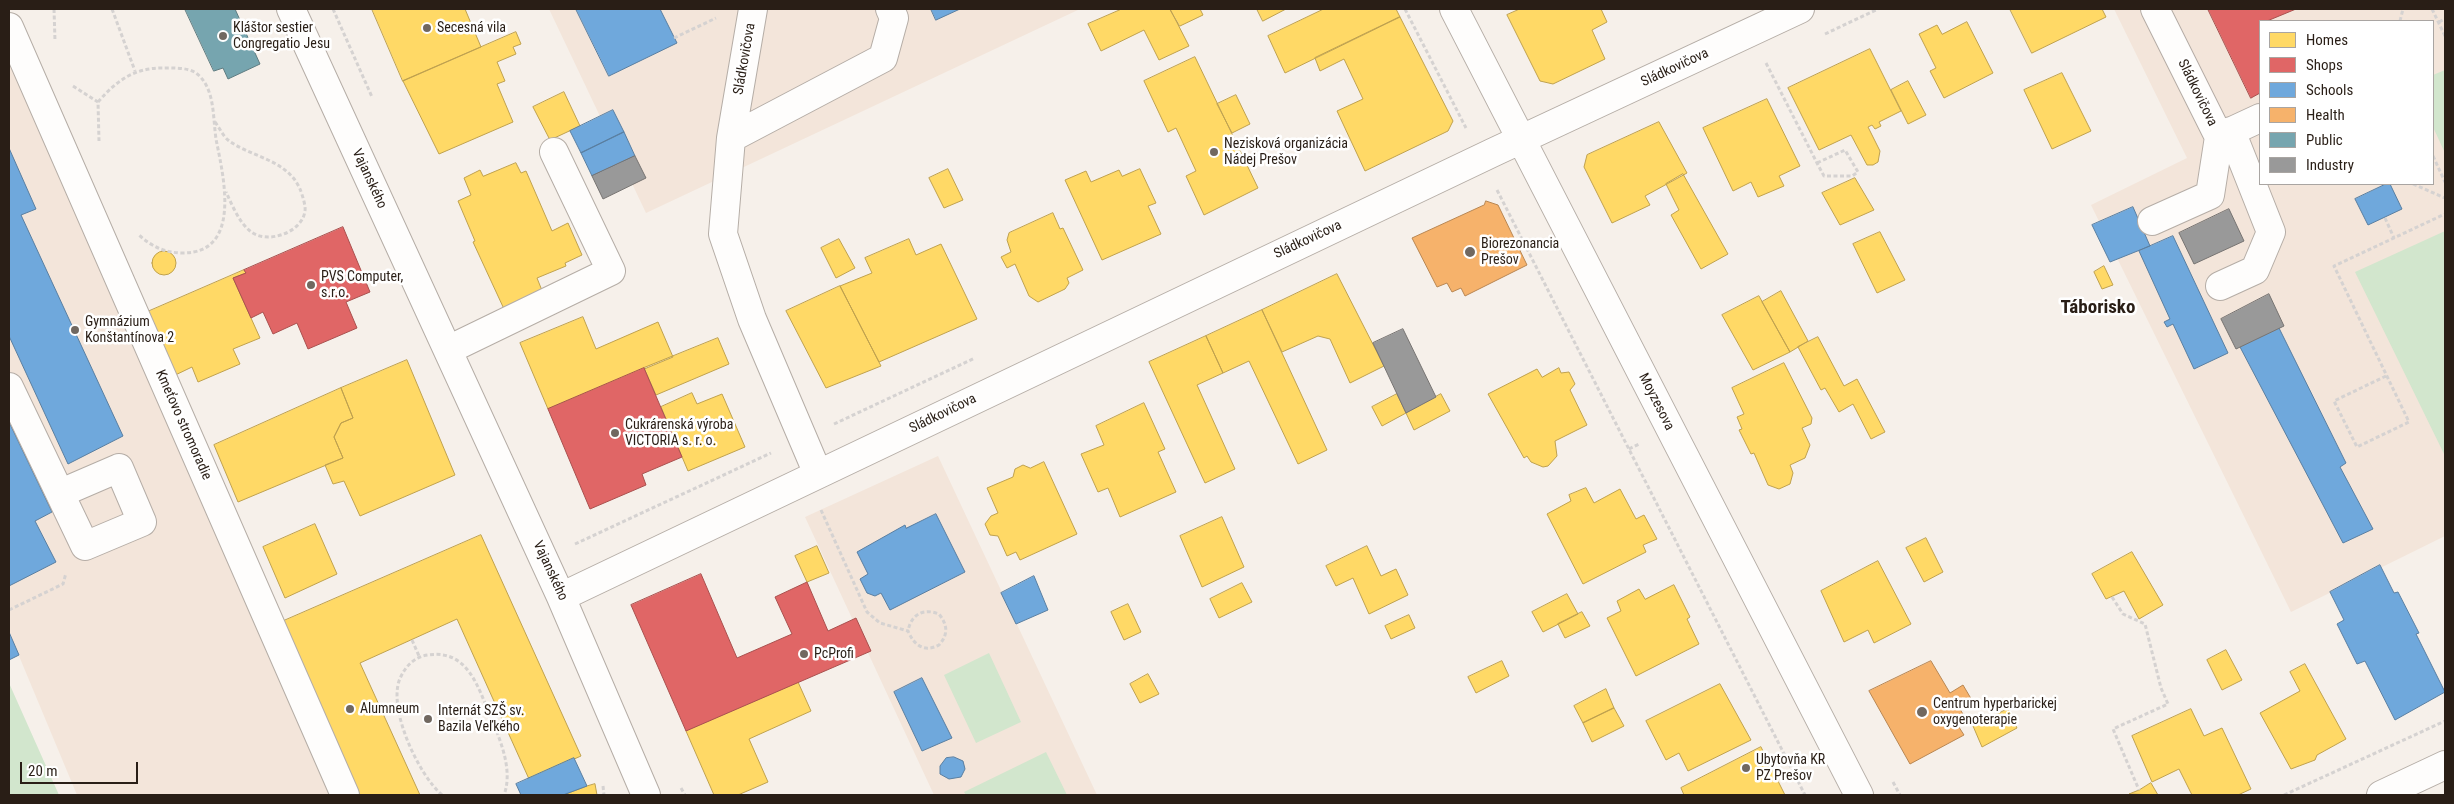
<!DOCTYPE html>
<html>
<head>
<meta charset="utf-8">
<style>
  body { margin:0 }
  #map { position:relative; width:2454px; height:804px; overflow:hidden; background:#f6f0ea; font-family:"Roboto Condensed",sans-serif }
  canvas { display:block }
  .frame { position:absolute; inset:0; border:10px solid #291e16; pointer-events:none }
  .legend { position:absolute; left:2259px; top:20px; width:175px; height:165px; box-sizing:border-box; background:#fff; border:1px solid #a9a5a2; margin:0; padding:6px 9px; list-style:none; font-size:15px; color:#291e16 }
  .legend li { display:flex; align-items:center; gap:10px; height:25px }
  .legend b { width:25px; border:1px solid #a9a5a2 }
  .scale { position:absolute; left:20px; top:762px; width:118px; height:22px; box-sizing:border-box; border:2px solid #291e16; border-top:0; padding-left:6px; font-size:15px; line-height:18px; white-space:nowrap; color:#291e16; -webkit-text-stroke:4px #fff; paint-order:stroke }
</style>
</head>
<body>
<div id="map">
<canvas width="2454" height="804"></canvas>
<div class="frame"></div>
<ul class="legend">
<li><b style="height:14px;background:#ffd966"></b>Homes</li>
<li><b style="height:14px;background:#e06666"></b>Shops</li>
<li><b style="height:14px;background:#6fa8dc"></b>Schools</li>
<li><b style="height:14px;background:#f6b26b"></b>Health</li>
<li><b style="height:14px;background:#76a5af"></b>Public</li>
<li><b style="height:14px;background:#999"></b>Industry</li>
</ul>
<div class="scale">20 m</div>
</div>
<script>
const g = document.querySelector('canvas').getContext('2d');
g.lineJoin = 'round';
function paint(path, color) { g.fillStyle = color; g.fill(path, 'evenodd'); }
function stroke(path, color, width, dash) { g.strokeStyle = color; g.lineWidth = width; g.lineCap = dash ? 'butt' : 'round'; g.setLineDash(dash || []); g.stroke(path); }
function label(font, color, halo, rows, align = 'center') {
  g.font = font + ' "Roboto Condensed",sans-serif'; g.lineWidth = 5; g.setLineDash([]); g.textBaseline = 'middle'; g.strokeStyle = halo; g.fillStyle = color; for (const [text, x, y, turn = 0] of rows) {
    g.save(); g.translate(x, y); g.rotate((+turn || 0) * Math.PI / 180); g.textAlign = isNaN(turn) ? turn : align; if (halo) g.strokeText(text, 0, 0); g.fillText(text, 0, 0); g.restore();
  }
}
const education = new Path2D(`
  M549 9H1080L646 213Z
  M2114 9H2445V536L2291 612 2091 205 2187 158ZM2260 21H2433V184H2260Z
  M9 27 345 795H77L9 632Z
  M938 456 1097 795H934L805 517Z`);
const green = new Path2D(`
  M2445 70V153L2433 127V75Z
  M2445 231V456L2355 272Z
  M989 653 1021 722 976 743 944 675Z
  M9 683 59 795H9Z
  M1046 752 1067 795H966L964 792Z`);
const homes = new Path2D(`
  M372 9H465L481 47 403 81Z
  M1122 9H1170L1189 46 1159 60 1144 30 1101 51 1088 24Z
  M1170 9H1200L1203 15 1180 26Z
  M1257 9H1286L1263 21Z
  M1324 9H1396L1400 17 1285 73 1268 36Z
  M1520 9H1601L1607 22 1592 30 1605 59 1553 84 1540 81 1507 15Z
  M2010 9H2102L2106 17 2032 53Z
  M1400 17 1453 121 1448 131 1365 171 1337 111 1363 99 1344 59 1320 71 1315 58Z
  M1967 22 1993 73 1944 98 1930 71 1936 68 1919 34 1937 25 1942 34Z
  M516 32 521 44 513 47 516 54 497 62 505 81 497 84 513 122 439 154 403 81Z
  M1870 49 1901 111 1879 122 1881 126 1875 129 1872 125 1868 127 1880 151 1878 162 1873 165H1867L1851 135 1819 150 1788 88Z
  M1195 57 1258 188 1204 215 1186 176 1196 171 1176 128 1168 132 1144 81Z
  M2062 73 2091 131 2052 149 2024 90Z
  M1908 81 1926 115 1908 124 1891 90Z
  M564 92 580 126 550 140 533 107Z
  M1236 95 1250 124 1232 133 1217 104Z
  M1767 99 1800 166 1779 176 1784 186 1758 197 1751 182 1733 191 1703 128Z
  M1659 122 1687 173 1645 196 1650 205 1612 223 1584 167 1587 155Z
  M516 163 521 173 526 171 552 231 568 223 582 255 565 263 566 266 537 278 543 293 504 309 473 242 475 241 458 201 471 195 464 178 480 170 483 176Z
  M948 169 963 200 944 208 929 178Z
  M1140 169 1156 203 1148 206 1161 234 1102 260 1065 180 1086 171 1091 182 1119 170 1122 176Z
  M1683 174 1728 254 1701 269 1671 215 1679 210 1666 184Z
  M1855 178 1874 210 1840 225 1822 193Z
  M1053 213 1060 229 1063 228 1083 270 1067 278 1069 283 1065 289 1038 302 1029 296 1015 264 1007 268 1001 257 1011 252 1007 240 1009 233Z
  M1880 232 1905 280 1877 293 1853 244Z
  M839 239 855 268 836 278 821 248Z
  M909 239 916 255 941 244 977 319 879 362 840 286 872 273 865 258Z
  M152 263a12 12 0 1 1 24 0a12 12 0 1 1-24 0Z
  M2104 266 2113 285 2102 289 2094 272Z
  M244 270 246 273 233 278 260 338 233 349 240 364 198 382 192 367 167 379 138 316Z
  M1337 274 1384 366 1350 383 1330 339 1318 336 1282 352 1262 310Z
  M840 286 881 366 826 388 786 311Z
  M1781 291 1808 341 1790 352 1762 302Z
  M1759 296 1790 352 1753 370 1722 315Z
  M1262 310 1327 450 1298 464 1249 361 1223 373 1206 336Z
  M583 317 596 349 658 322 673 357 548 409 520 343Z
  M1206 336 1223 373 1197 385 1235 469 1205 483 1149 362Z
  M1818 337 1844 386 1857 379 1885 432 1871 439 1853 404 1839 412 1825 388 1821 390 1798 347Z
  M718 338 729 364 656 395 644 368Z
  M407 360 455 475 360 516 344 481 333 484 325 465 343 458 334 437 341 423 353 418 341 388Z
  M1784 363 1812 418 1811 424 1802 428 1810 445 1805 458 1790 465 1793 473 1790 484 1779 489 1768 485 1754 453 1751 454 1739 430 1742 429 1737 417 1744 414 1732 388Z
  M1559 368 1561 373 1569 372 1575 384 1570 390 1587 425 1555 441 1557 456 1548 466 1543 467 1531 462 1527 456 1524 458 1488 394 1537 369 1542 377Z
  M341 388 353 418 341 423 334 437 343 458 238 502 214 445Z
  M692 393 697 404 722 394 745 447 688 471 661 407Z
  M1397 394 1406 413 1382 426 1372 407Z
  M1441 394 1450 411 1414 430 1406 413Z
  M1144 403 1165 449 1158 452 1176 492 1120 517 1108 488 1098 492 1081 454 1104 445 1096 426Z
  M1044 462 1077 534 1020 560 1016 552 1007 556 998 536 990 535 985 524 991 516 998 513 987 488 1013 477 1015 469 1023 465 1030 468Z
  M1586 488 1594 503 1620 489 1636 519 1644 515 1657 539 1643 545 1646 552 1583 584 1547 514 1571 501 1569 495Z
  M1222 517 1244 567 1202 587 1180 536Z
  M315 524 337 574 285 598 263 547Z
  M481 535 581 756 529 779 457 619 360 663 420 795H357L279 623Z
  M1926 538 1943 572 1924 582 1906 548Z
  M817 546 829 573 807 582 795 556Z
  M1367 546 1381 576 1396 569 1408 595 1369 614 1353 578 1336 586 1326 566Z
  M2132 552 2163 605 2139 619 2124 591 2106 599 2092 574Z
  M1878 561 1911 624 1874 643 1868 630 1844 642 1821 591Z
  M1242 583 1252 602 1219 618 1210 599Z
  M1674 585 1690 617 1687 619 1699 644 1636 676 1607 618 1621 611 1617 601 1639 589 1645 599Z
  M1567 594 1578 614 1543 632 1532 612Z
  M1128 604 1141 632 1124 640 1111 612Z
  M1582 612 1590 626 1565 638 1558 624Z
  M1409 615 1415 628 1391 639 1385 626Z
  M2226 650 2242 680 2222 690 2207 660Z
  M1502 661 1509 676 1476 693 1468 677Z
  M2305 664 2346 739 2317 755 2315 760 2291 769 2260 713 2300 691 2290 672Z
  M1148 674 1159 694 1140 703 1130 684Z
  M798 682 811 711 749 739 768 782 738 795H714L686 731Z
  M1720 684 1751 740 1688 771 1679 753 1666 760 1646 721Z
  M1606 689 1614 708 1583 723 1574 706Z
  M1614 708 1624 726 1592 742 1583 723Z
  M2008 709 2017 728 1982 747 1973 726Z
  M2191 709 2204 736 2222 728 2251 789 2238 795H2192L2179 769 2152 782 2132 736Z
  M1761 747 1785 795H1684L1681 788Z
  M2151 783 2158 795 2129 794 2139 790Z
  M595 784 597 795H563L587 786Z`);
const shops = new Path2D(`
  M2208 9H2296L2267 21H2260V93L2251 98Z
  M343 227 370 292 346 302 357 328 308 349 297 323 273 334 263 312 251 318 233 278 246 273 244 270Z
  M644 368 682 457 642 474 646 485 590 509 548 409Z
  M701 574 737 658 792 634 775 597 807 582 828 631 856 618 871 651 686 731 631 605Z`);
const schools = new Path2D(`
  M576 9H660L677 43 609 76Z
  M931 9H960L936 20Z
  M613 110 624 132 581 153 570 131Z
  M624 132 635 156 592 176 581 153Z
  M9 148 36 209 21 215 123 436 68 464 9 336Z
  M2386 184H2390L2402 209 2368 225 2355 199Z
  M2133 207 2150 246 2110 262 2092 225Z
  M2173 236 2228 353 2194 369 2173 324 2167 327 2164 322 2170 319 2139 251Z
  M2279 328 2346 463 2340 467 2373 529 2343 543 2240 347Z
  M9 422 52 512 35 521 56 562 9 586Z
  M936 514 965 572 890 610 881 593 875 596 867 593 860 579 868 574 857 552 905 525 906 528Z
  M2380 565 2394 593 2398 592 2419 633 2416 634 2445 692 2395 720 2365 661 2357 664 2337 624 2344 620 2330 592Z
  M1034 576 1048 610 1016 624 1001 593Z
  M9 632 19 655 9 660Z
  M922 678 952 738 922 751 894 692Z
  M954 757 963 761 965 769 961 777 949 779 940 774V766L946 758Z
  M574 758 587 786 563 795H521L516 784Z`);
const health = new Path2D(`
  M1486 201 1498 205 1527 265 1465 296 1461 288 1452 292 1447 283 1437 287 1412 238 1484 205Z
  M1931 661 1950 693 1963 685 1973 702 1960 709 1964 716 1955 721 1964 735 1910 764 1869 691Z`);
const public = new Path2D(`
  M185 9H235L260 64 228 79 223 68 214 71Z`);
const industry = new Path2D(`
  M635 156 646 178 603 199 592 176Z
  M2229 209 2244 241 2194 264 2179 233Z
  M2269 294 2284 326 2236 349 2221 319Z
  M1403 329 1436 397 1406 413 1373 343Z`);
const path = new Path2D(`
  M54 9 55 41
  M112 9 135 71
  M333 9 372 97
  M1405 9 1466 128
  M2432 9 2445 36
  M2400 21 2403 9
  M2439 22 2445 19
  M1825 34 1878 9
  M674 38 716 18
  M1766 63 1817 163 1824 176H1852L1858 172 1845 150 1817 163
  M73 86 98 102 99 141
  M98 102C116 81 134 68 162 68 172 68 187 67 196 73 217 89 212 122 217 144 224 179 241 253 183 253 166 253 152 247 139 235
  M215 122C219 127 223 136 228 140 250 157 287 159 300 189 302 194 306 206 305 211 302 233 266 245 250 231 239 222 232 205 226 192
  M2433 156 2445 182
  M2413 184 2445 198
  M1497 190 1805 795
  M2385 218 2394 238
  M2386 376 2334 401 2357 447 2409 422 2334 266 2445 214
  M834 424 975 358
  M1629 449 1639 444
  M821 510 867 612 880 623 908 631C914 645 924 653 939 645 949 634 947 624 939 614 924 608 911 614 908 631
  M575 544 771 453
  M2112 597 2123 614 2145 624 2161 688 2168 704 2113 729 2139 790
  M9 610 63 584 66 573
  M412 640 419 656
  M1893 782 1900 795
  M603 786 604 795
  M681 788 685 795
  M442 795C419 775 389 712 399 681 404 668 413 657 428 655 468 649 478 687 491 718 501 741 513 771 504 795
  M2284 795 2445 721`);
const minor = new Path2D(`
  M291 9 561 597 646 795
  M1454 9 1859 795
  M2155 9 2219 137 2260 118
  M9 27 345 795
  M731 138 753 9
  M2152 221 2210 195 2219 137
  M2220 286 2255 270 2271 232 2231 131
  M448 350 611 271 554 152
  M9 387 85 546 142 522 119 468 61 493
  M818 474 752 319 723 234 731 138 883 58 894 18 890 9
  M561 597 1494 152 1800 9
  M2381 795 2445 765`);
const markers = [
  [427,28,5,"#716860"],
  [223,36,5,"#716860"],
  [1214,152,5,"#716860"],
  [1470,252,6,"#716860"],
  [311,285,5,"#716860"],
  [75,330,5,"#716860"],
  [615,433,5,"#716860"],
  [804,654,5,"#716860"],
  [350,709,5,"#716860"],
  [1922,712,6,"#716860"],
  [428,719,5,"#716860"],
  [1746,768,5,"#716860"]
];
const poiNames = [
  ["Kláštor sestier",233,28],
  ["Congregatio Jesu",233,44],
  ["Secesná vila",437,28],
  ["Nezisková organizácia",1224,144],
  ["Nádej Prešov",1224,160],
  ["Biorezonancia",1481,244],
  ["Prešov",1481,260],
  ["PVS Computer,",321,277],
  ["s.r.o.",321,293],
  ["Gymnázium",85,322],
  ["Konštantínova 2",85,338],
  ["Cukrárenská výroba",625,425],
  ["VICTORIA s. r. o.",625,441],
  ["PcProfi",814,654],
  ["Centrum hyperbarickej",1933,704],
  ["oxygenoterapie",1933,720],
  ["Alumneum",360,709],
  ["Internát SZŠ sv.",438,711],
  ["Bazila Veľkého",438,727],
  ["Ubytovňa KR",1756,760],
  ["PZ Prešov",1756,776]
];
const streetNames = [
  ["Sládkovičova",745,59,-80],
  ["Sládkovičova",1675,68,-25],
  ["Sládkovičova",2197,93,64],
  ["Vajanského",369,179,65],
  ["Sládkovičova",1308,240,-25],
  ["Moyzesova",1656,402,63],
  ["Sládkovičova",943,414,-26],
  ["Kmeťovo stromoradie",183,425,66],
  ["Vajanského",550,571,65]
];
const districtNames = [
  ["Táborisko",2098,308]
];
paint(education, '#f3e5da');
paint(green, '#d2e6cd');
paint(homes, '#ffd966');
stroke(homes, '#bfa14e', 1);
paint(shops, '#e06666');
stroke(shops, '#a9504e', 1);
paint(schools, '#6fa8dc');
stroke(schools, '#5a7fa1', 1);
paint(health, '#f6b26b');
stroke(health, '#b88652', 1);
paint(public, '#76a5af');
stroke(public, '#5f7c81', 1);
paint(industry, '#999');
stroke(industry, '#777472', 1);
stroke(minor, '#b5ada6', 30);
stroke(path, '#d5d2d1', 3, [4, 2.5]);
stroke(minor, '#fefdfc', 28);
for (const [x, y, r, color] of markers) { const dot = new Path2D(); dot.arc(x, y, r, 0, 2 * Math.PI); g.fillStyle = color; g.fill(dot); stroke(dot, '#fff', 2); }
label('14px', '#291e16', '#fff', poiNames, 'left');
label('14px', '#291e16', '#fff', streetNames);
label('bold 19px', '#291e16', '#fff', districtNames);
</script>
</body>
</html>
